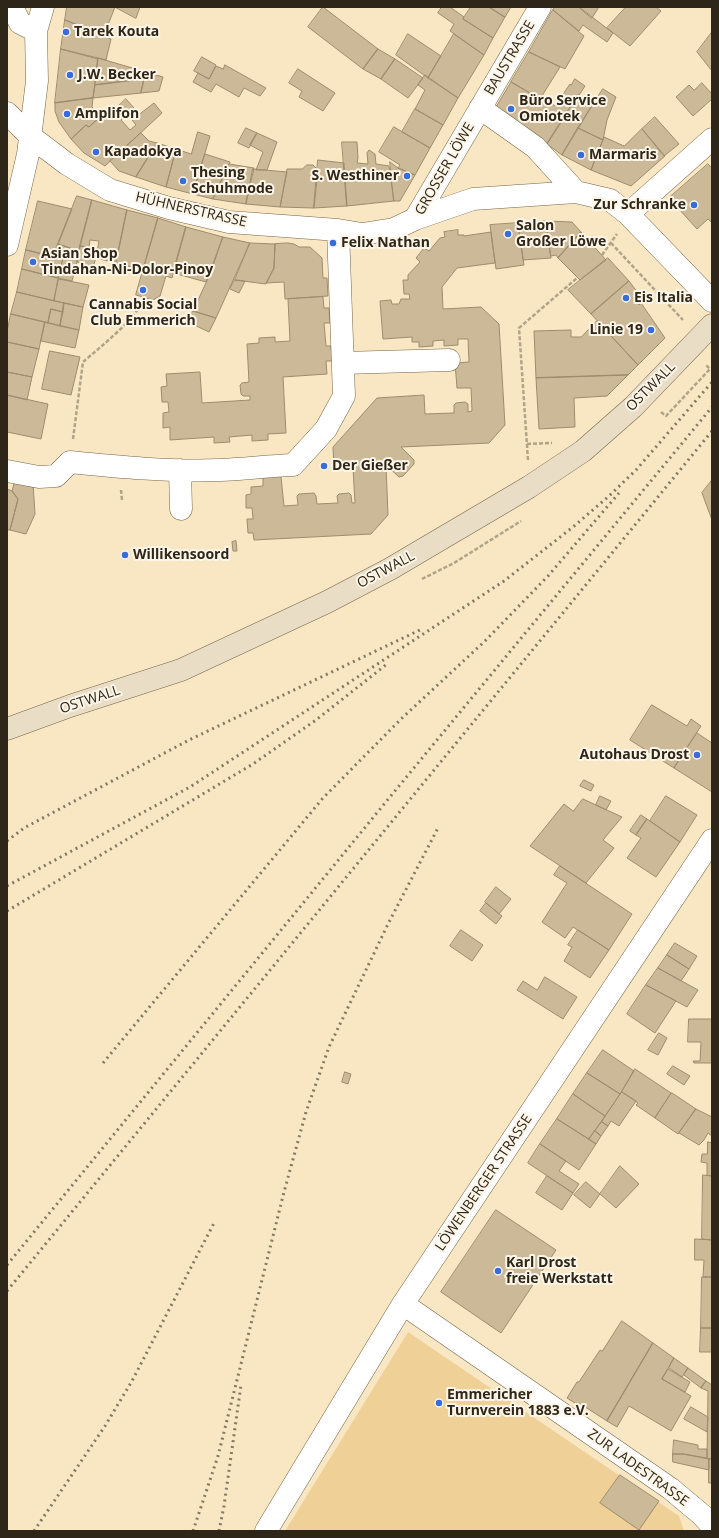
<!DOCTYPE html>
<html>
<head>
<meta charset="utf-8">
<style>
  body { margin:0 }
  #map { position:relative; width:719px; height:1538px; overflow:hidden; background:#f9e7c4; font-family:"Open Sans",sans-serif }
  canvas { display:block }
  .frame { position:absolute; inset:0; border:8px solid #2d2619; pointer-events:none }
</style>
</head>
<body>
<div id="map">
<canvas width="719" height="1538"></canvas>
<div class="frame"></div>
</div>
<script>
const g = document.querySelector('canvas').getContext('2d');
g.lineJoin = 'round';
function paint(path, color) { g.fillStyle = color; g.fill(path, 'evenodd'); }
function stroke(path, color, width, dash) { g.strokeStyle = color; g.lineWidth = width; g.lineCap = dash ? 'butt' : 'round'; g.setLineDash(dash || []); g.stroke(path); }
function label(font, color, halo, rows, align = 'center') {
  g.font = font + ' "Open Sans",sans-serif'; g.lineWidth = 4; g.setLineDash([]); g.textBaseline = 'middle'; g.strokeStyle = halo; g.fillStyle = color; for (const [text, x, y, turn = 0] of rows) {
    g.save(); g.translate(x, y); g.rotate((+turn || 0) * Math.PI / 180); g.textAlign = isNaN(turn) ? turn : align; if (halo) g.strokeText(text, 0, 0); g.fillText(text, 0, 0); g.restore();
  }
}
const green = new Path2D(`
  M408 1332 679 1516 684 1531H285Z`);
const building = new Path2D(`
  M67 7H115L104 35 65 20Z
  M115 7H140L136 18Z
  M323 7 378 49 363 69 308 27Z
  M442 7H450L464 17 463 19 493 38 484 55 450 31 454 24 438 13Z
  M471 7H489L505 17 493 38 463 19Z
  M489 7H511L505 17Z
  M555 7H579L613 33 607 42 583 25 579 31 553 10Z
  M579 7H599L592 18Z
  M626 7H656L661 11 630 46 607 28Z
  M553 10 584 36 565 69 529 52Z
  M65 20 111 39 106 60 61 49Z
  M712 32V71L697 52Z
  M408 34 441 56 428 78 396 55Z
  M454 34 484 55 458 98 428 78Z
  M61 49 98 59 93 98 55 103Z
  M378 49 395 59 381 79 363 69Z
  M529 52 560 67 540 99 511 82Z
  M202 57 216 65 209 79 194 71Z
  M98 58 146 72 144 79 95 85Z
  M395 59 423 78 408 98 381 79Z
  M225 65 266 88 260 96 244 88 239 97 216 84 211 92 193 82 198 73 209 79 216 66 223 69Z
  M298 69 335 93 323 111 299 97 302 91 289 83Z
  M146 72 163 77 159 91 141 93Z
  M425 75 458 98 443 125 415 109 425 90 418 85Z
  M144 79 141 93 93 98 95 85Z
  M575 79 585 86 547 144 496 107 511 82 544 101 546 99 555 106 570 84 571 85Z
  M702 83 712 94V99L693 116 676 97 689 85 694 90Z
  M603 89 616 97 607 120 603 140 578 128Z
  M578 95 593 104 562 155 547 144Z
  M93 98 92 107 101 116 89 127 86 125 71 139 59 122 55 111V103Z
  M126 99 134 108 121 120 130 130 136 125 132 120 154 103 162 113 105 166 84 153 71 139 86 125 89 127 101 116 104 119Z
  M415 109 443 125 430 148 402 132Z
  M655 117 679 144 664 156 642 129Z
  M394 127 430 148 415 175 398 168 400 165 379 152Z
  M246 128 257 133 249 148 238 143Z
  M578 128 603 140 591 170 562 155Z
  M642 129 665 156 631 186 591 170 604 137 624 146Z
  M198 132 210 136 193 194 166 187 176 149 191 154Z
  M141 133 149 141 157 143 136 177 119 171 110 161Z
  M257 133 277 142 267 170H256L263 152 250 145Z
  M342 142H357L358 158 357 163 368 164 367 153 369 150 375 154 376 164 389 166 394 201 347 206Z
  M157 143 176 149 166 187 136 177Z
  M205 154 230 162 213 199 193 194Z
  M318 160 344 163 347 206 314 208Z
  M390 162 398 168 415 175 400 201H394Z
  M229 164 254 168 246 204 213 199Z
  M708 164 712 168V223L708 219 697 229 669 198Z
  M307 165H313L318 170 314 208 280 207 287 169H302Z
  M253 169 287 172 280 207 246 204Z
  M77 196 92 200 79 251 58 244Z
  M92 200 127 210 116 263 96 258 99 241 90 240 89 247 80 246Z
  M38 201 72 209 53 257 26 250Z
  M127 210 158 218 143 270 116 263Z
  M158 218 186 227 172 278 166 276 160 296 153 300 136 295Z
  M546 221 572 222 581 232 558 258 556 255 551 256Z
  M546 221 551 258 523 260 518 223Z
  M518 223 524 265 496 269 490 225Z
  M186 227 223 237 206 282 173 273Z
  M458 230V235H464V236L491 232 495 263 457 268 442 287 443 309 481 307 499 324 505 425 489 443 401 447 414 460V464L403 476 399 477 386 465 388 515 371 534 254 540 253 533H248L247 519H253L252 508H246V495L251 494V487L263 486V477L279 475 281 477 284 506 298 505 297 496 299 494 314 493 316 496 317 504 338 503 337 496 339 494 349 493 351 495 352 503H355L353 468 334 469 333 447 377 398 424 395 425 414 454 413V405L456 403 465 402 468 404V412L472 411 471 388H457L455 363 469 362 468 339H458V345L444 346V340L433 341V346L419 347V342H412V337L383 339 380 301 391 300 392 304H399L401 299H410L409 294H404L403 280H408V275L420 262 416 258 424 248 429 251 440 238 445 237 444 232Z
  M581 232 606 260 580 280 558 258Z
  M223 237 250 243 216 318 193 311 211 272Z
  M250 243 275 244 274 268 266 284 235 280Z
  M288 243 294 244 299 247H310L322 258 323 278H327L328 296 285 299 284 282 266 283 274 268 275 244Z
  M58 244 79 251 77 262 72 281 58 278 63 258 53 256Z
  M80 246 99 249 93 267 77 262Z
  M26 250 63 258 58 278 22 269Z
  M608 258 629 281 591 314 568 290Z
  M22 269 58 278 54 301 17 292Z
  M59 279 89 285 83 307 54 301Z
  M235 280 245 281 239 293 230 289Z
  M629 281 638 293 633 298 635 302 637 301 639 305 641 303 665 338 638 365 591 314Z
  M17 292 64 303 63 312 51 309 48 323 11 314Z
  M323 297 324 308H329L330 323H324L326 346H331L332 361H326L327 374 283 377 286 433 268 434V440L252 441V435L229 437 230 442 214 443V437L170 440V427L163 428V413L169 412 168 402H162L161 387 167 386 166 374 200 372 202 403 250 400V396H243L241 394 240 385 242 383 249 382 247 344 259 343V338L275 337V342L290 341 288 299Z
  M64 303 83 307 79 330 60 326Z
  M51 309 63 312 60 326 48 323Z
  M193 311 216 318 209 332 188 322Z
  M11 314 45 322 39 349 7 342V332Z
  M597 321 638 365 628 375 536 378 534 331 571 330V337H581Z
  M45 322 79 330 75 348 41 341Z
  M7 342 39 349 32 377 7 372Z
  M50 351 80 357 71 395 42 389Z
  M7 372 32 377 27 400 7 395Z
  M628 375 607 396 574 398 575 427 539 429 536 378Z
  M7 395 48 404 41 439 7 432Z
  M712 480V520L702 493Z
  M33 483 35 514 26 534 10 530 18 499 12 491 14 484Z
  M7 489 12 491 18 499 10 530H7Z
  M236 541 237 551H233L232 542Z
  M652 705 687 726 691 719 701 726 674 768 630 740Z
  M697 733 712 743V792L674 768Z
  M584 780 594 785 591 791 580 786Z
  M600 796 611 801 606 810 596 805Z
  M666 796 697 815 680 842 650 821Z
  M583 799 622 817 603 840 614 848 586 883 530 846 564 804 573 811Z
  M641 815 647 819 636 835 630 831Z
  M647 819 680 842 656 877 627 858 641 838 636 835Z
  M560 866 632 914 609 950 573 927 565 938 542 922 567 883 554 875Z
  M496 887 511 899 499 914 485 902Z
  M486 903 502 916 496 924 480 911Z
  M461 930 483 945 472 961 450 946Z
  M578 930 609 950 590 978 564 961 572 947 568 945Z
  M675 943 697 956 689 969 667 955Z
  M667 955 689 969 681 981 658 968Z
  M658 968 698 990 687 1007 646 985Z
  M545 977 577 997 563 1019 517 990 523 981 537 990Z
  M646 985 676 1001 655 1033 627 1014Z
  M689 1019H712V1063H694L693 1061H700L701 1042H688Z
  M659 1033 667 1038 658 1055 648 1050Z
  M603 1050 634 1071 620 1094 587 1073Z
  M673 1066 690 1076 684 1085 667 1074Z
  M635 1069 671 1093 655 1118 636 1105 638 1103 622 1092Z
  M345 1072 351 1074 348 1084 342 1082Z
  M587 1073 620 1094 605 1116 573 1094Z
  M622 1092 636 1101 619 1126 611 1121 608 1126 602 1122Z
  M672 1093 696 1109 678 1134 655 1118Z
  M573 1094 605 1116 589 1139 557 1119Z
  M696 1109 712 1117V1136L708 1133 704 1140 699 1145 679 1133Z
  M557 1119 596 1144 579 1170 540 1144Z
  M602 1122 608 1126 601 1136 595 1131Z
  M595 1131 601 1136 596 1144 589 1139Z
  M708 1142 712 1143V1176L707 1175V1163L701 1162 702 1154H707Z
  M540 1144 566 1161 559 1171 579 1184 573 1193 528 1163Z
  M620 1166 639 1184 616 1208 600 1194Z
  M703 1175 712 1176V1240L702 1239Z
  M547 1176 573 1193 562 1210 536 1193Z
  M586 1182 600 1194 590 1208 574 1195Z
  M496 1210 556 1250 501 1333 441 1292Z
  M695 1239 712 1240V1277H703L704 1260H695Z
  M702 1277H712V1328H701Z
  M622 1321 653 1343 607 1421 579 1403 578 1405 567 1398 577 1382H579L600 1350 602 1351Z
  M701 1328H712V1352H700Z
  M653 1343 674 1358 662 1379 691 1396 671 1431 629 1406 617 1427 607 1421Z
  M674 1358 688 1368 682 1377 669 1368Z
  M688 1368 706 1381 701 1388 684 1375Z
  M668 1369 690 1382 685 1392 662 1379Z
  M706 1381 712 1385V1459L707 1458 708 1391 701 1388Z
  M691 1407 708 1417 707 1432 684 1419Z
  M674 1440 698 1445V1449H707V1458L683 1454H673Z
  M673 1454H683L709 1459V1470L673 1462Z
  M709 1459H712V1483H709Z
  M620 1475 659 1501 639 1530 600 1503Z`);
const path = new Path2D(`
  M611 243 683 320
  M602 255 617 234
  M661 412 666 416 710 369 705 364
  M73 439 83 362C99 348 139 317 144 297
  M527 444 552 443
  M528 460 519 328 577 278
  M121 490 122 500
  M422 579 454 563 521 521`);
const street = new Path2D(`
  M12 7 20 23 36 31
  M480 108 535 147 576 192
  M7 113 30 136 67 164 110 190 169 208 229 222 338 230 362 234 394 229 415 219 473 199 576 192 610 200 628 214 712 301
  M628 214 712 139
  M415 219 540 7
  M7 245 28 154 37 81 36 31 43 7
  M343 363 449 360
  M180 470 181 509
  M7 471 39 477 56 476 70 462C119 467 170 472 220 470 244 469 269 466 293 465L326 429 344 396 338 230
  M403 1304 671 1489 702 1515 712 1526
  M266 1531 403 1304 712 840`);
const secondary = new Path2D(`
  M7 729 70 706 181 670 327 602 390 569 529 487 583 451 633 407 712 325`);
const rail = new Path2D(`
  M7 841 24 828 189 740 422 629
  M7 886 190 787 504 581 573 527 609 496 636 470 712 382
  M7 911 253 764 316 720 387 664
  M103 1063 323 798 401 719 485 641 548 576 619 493
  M7 1265 385 803 712 407
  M7 1291 712 431
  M34 1531 105 1426 132 1381 214 1223
  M193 1531 218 1456 284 1192 306 1112 329 1047 389 922 439 826
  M219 1531 224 1506 241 1385`);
const markers = [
  [66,32,4,"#366cdb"],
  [70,75,4,"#366cdb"],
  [511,109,4,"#366cdb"],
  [67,114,4,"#366cdb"],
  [96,152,4,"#366cdb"],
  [581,155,4,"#366cdb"],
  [407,176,4,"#366cdb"],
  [183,181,4,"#366cdb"],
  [694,205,4,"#366cdb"],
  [508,234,4,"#366cdb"],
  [333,243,4,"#366cdb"],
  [33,262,4,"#366cdb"],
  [143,290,4,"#366cdb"],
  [626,298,4,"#366cdb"],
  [651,330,4,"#366cdb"],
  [324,466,4,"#366cdb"],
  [125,555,4,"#366cdb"],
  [697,755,4,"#366cdb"],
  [498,1271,4,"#366cdb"],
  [439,1403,4,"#366cdb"]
];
const poiNames = [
  ["Tarek Kouta",74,32],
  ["J.W. Becker",78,75],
  ["Büro Service",519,101],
  ["Omiotek",519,117],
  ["Amplifon",75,114],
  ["Kapadokya",104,152],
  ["Marmaris",589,155],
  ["Thesing",191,173],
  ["Schuhmode",191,189],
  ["S. Westhiner",399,176,"right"],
  ["Zur Schranke",686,205,"right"],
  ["Salon",516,226],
  ["Großer Löwe",516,242],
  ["Felix Nathan",341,243],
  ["Asian Shop",41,254],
  ["Tindahan-Ni-Dolor-Pinoy",41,270],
  ["Eis Italia",634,298],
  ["Cannabis Social",143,305,"center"],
  ["Club Emmerich",143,321,"center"],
  ["Linie 19",643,330,"right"],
  ["Der Gießer",332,466],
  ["Willikensoord",133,555],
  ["Autohaus Drost",689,755,"right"],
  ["Karl Drost",506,1263],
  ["freie Werkstatt",506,1279],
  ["Emmericher",447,1395],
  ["Turnverein 1883 e.V.",447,1411]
];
const streetNames = [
  ["BAUSTRASSE",510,58,-59],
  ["GROSSER LÖWE",445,169,-60],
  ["HÜHNERSTRASSE",191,210,13],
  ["OSTWALL",651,387,-45],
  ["OSTWALL",386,570,-28],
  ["OSTWALL",90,700,-18],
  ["LÖWENBERGER STRASSE",484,1183,-56],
  ["ZUR LADESTRASSE",638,1468,36]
];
paint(green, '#efd198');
paint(building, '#ccb998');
stroke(building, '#9d8c6c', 1);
stroke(street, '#756546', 23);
stroke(secondary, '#756546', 23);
stroke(path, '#b1a387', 2.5, [4, 2]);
stroke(street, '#fff', 22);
stroke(secondary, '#e9ddc6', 22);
stroke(rail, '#857963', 3, [2, 4]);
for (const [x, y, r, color] of markers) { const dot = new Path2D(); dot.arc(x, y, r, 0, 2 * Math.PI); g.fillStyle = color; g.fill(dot); stroke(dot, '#fdf5e8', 1.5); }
label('bold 14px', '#2d2619', '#fdf5e8', poiNames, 'left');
label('14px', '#2d2619', '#fdf5e8', streetNames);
</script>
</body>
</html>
